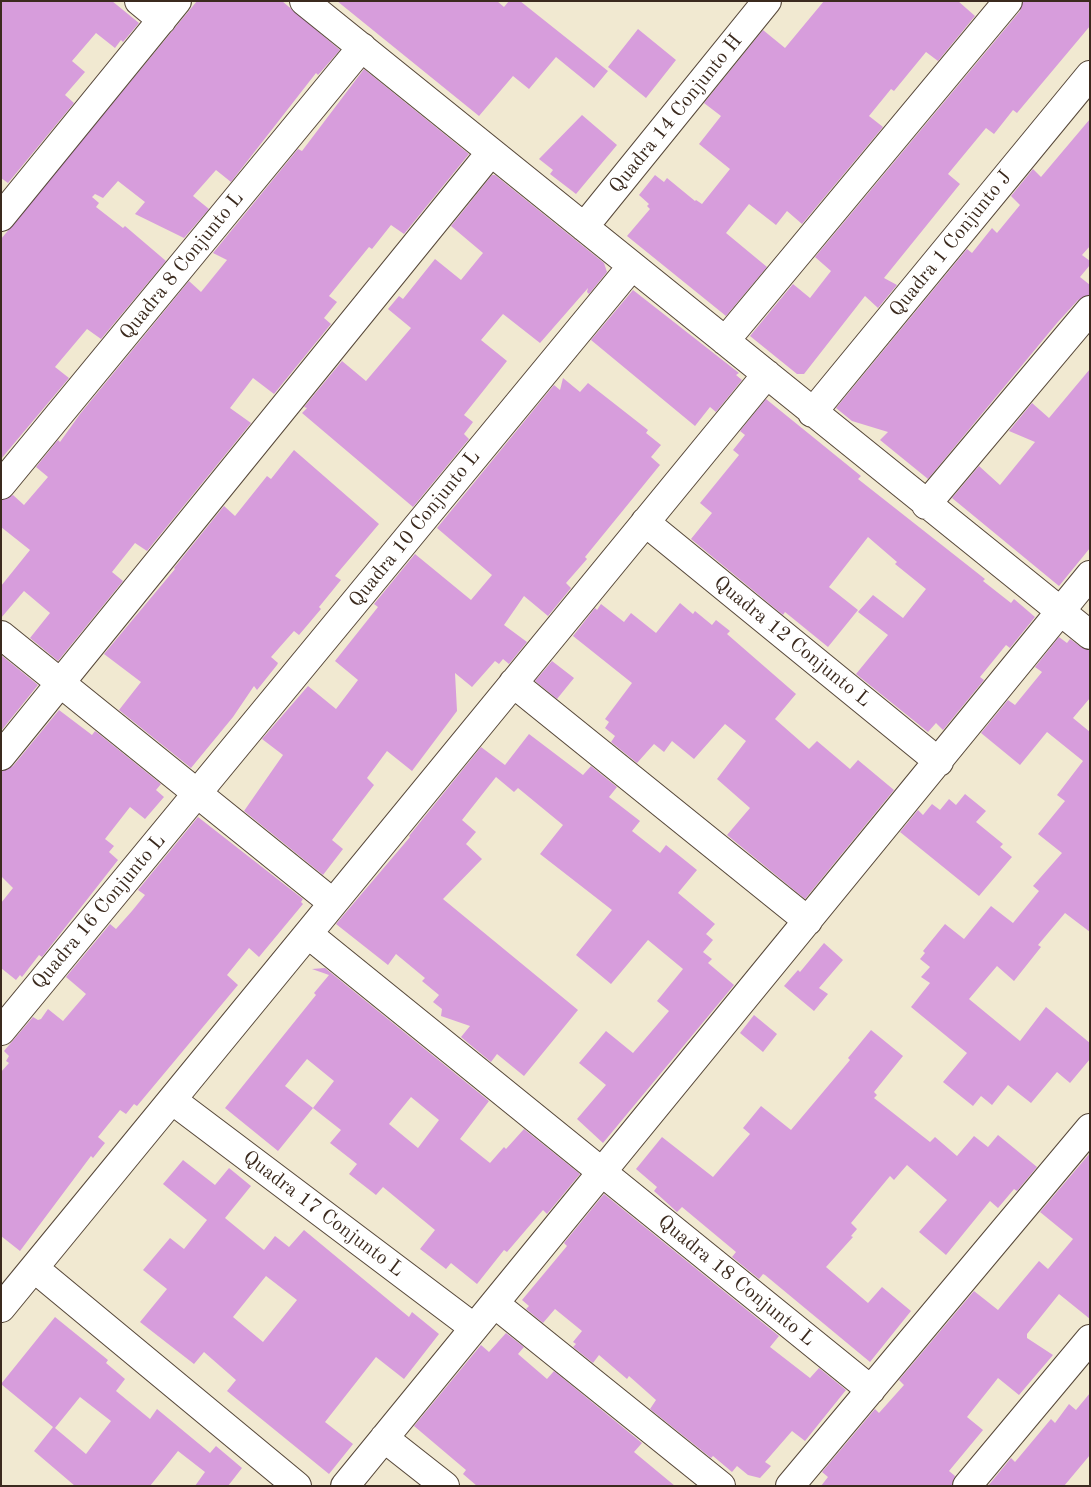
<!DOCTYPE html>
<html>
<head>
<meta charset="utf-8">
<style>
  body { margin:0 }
  #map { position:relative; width:1091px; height:1487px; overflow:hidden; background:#f1e9d1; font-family:"Old Standard TT",serif }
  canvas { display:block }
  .frame { position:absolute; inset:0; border:2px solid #3b2a1e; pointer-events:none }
</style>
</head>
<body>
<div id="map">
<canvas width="1091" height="1487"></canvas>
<div class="frame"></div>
</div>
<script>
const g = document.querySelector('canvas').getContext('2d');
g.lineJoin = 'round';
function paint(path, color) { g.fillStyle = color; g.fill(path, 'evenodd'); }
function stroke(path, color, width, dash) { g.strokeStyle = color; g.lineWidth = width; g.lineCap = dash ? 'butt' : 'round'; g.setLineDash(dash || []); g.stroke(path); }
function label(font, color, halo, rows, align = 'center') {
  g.font = font + ' "Old Standard TT",serif'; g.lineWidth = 5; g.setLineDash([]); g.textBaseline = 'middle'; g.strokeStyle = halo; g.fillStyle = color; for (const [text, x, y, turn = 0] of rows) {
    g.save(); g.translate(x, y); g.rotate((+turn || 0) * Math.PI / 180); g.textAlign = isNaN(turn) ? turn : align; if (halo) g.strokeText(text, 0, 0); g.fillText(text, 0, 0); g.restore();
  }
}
const building = new Path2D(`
  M1 1H112L139 23 123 42 121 40 115 48 96 33 72 61 85 72 65 95 74 103 8 183 1 178Z
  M197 1H282L340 50 318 75 316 73 231 182 216 170 193 196 209 209 184 238 135 214 145 202 118 181 103 198 95 194 92 197 99 203 96 207 123 228 125 226 166 261 101 339 87 329 55 367 69 378 1 459V239Z
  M337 1H497L504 7 509 1H520L608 71 594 88 556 57 529 89 513 76 479 116Z
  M824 1H958L975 16 938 61 926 52 894 91 891 89 869 116 883 127 802 224 787 211 776 225 749 204 726 233 767 267 726 316 627 236 650 209 647 206 649 204 639 195 655 175 664 182 667 178 695 201 696 200 702 204 730 169 699 144 721 116 704 103 763 30 785 48Z
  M1023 1H1090V26L1017 113 1013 110 994 134 986 128 948 174 960 184 884 278 897 285 878 308 865 296 804 374H797L750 336 793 284 810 298 831 271 815 257 1020 11Z
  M638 29 676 60 646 98 608 67Z
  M364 69 469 154 404 234 391 225 372 249 369 247 329 296 337 302 324 318 331 324 274 394 253 378 230 408 251 423 147 551 135 543 112 572 123 581 58 661 30 638 50 613 24 591 1 618V586L30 550 1 527V500L13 495 24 505 48 477 36 467 58 440 60 442 80 414 189 281 201 292 227 260 213 253 298 149 302 151Z
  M582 115 617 145 576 194 550 174 553 170 539 159Z
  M1090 119V246L1082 255 1090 261V265L1080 277 1090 285V295L1078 300 1057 323 928 479 880 440 888 432 852 421 836 408 967 249 972 253 992 228 997 233 1020 205 1011 196 1033 169 1041 177Z
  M492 175H495L604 263 607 272 589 294 587 292 588 288 540 343 503 314 481 340 507 361 464 415 473 422 464 434 469 439 413 507 302 413 307 408 304 407 342 361 366 381 411 328 388 309 399 296 403 299 435 259 461 280 483 253 451 226Z
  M633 290 739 373 736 375 742 380 716 412 710 407 695 426 591 340Z
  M1090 369V548L1059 586 952 498 979 466 1000 485 1035 442 1009 431 1032 403 1049 418Z
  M563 378 580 392 588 383 648 430 646 433 661 445 651 457 660 465 585 557 587 559 566 583 571 588 548 616 524 596 504 625 527 642 509 664 503 659 499 664 495 661 472 687 455 673 457 711 412 771 387 751 367 778 374 785 332 840 343 849 323 875 244 811 283 755 262 739 308 686 336 709 358 680 335 661 378 607 374 604 415 554 471 600 492 575 437 528 554 385 560 390Z
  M766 399 861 476 858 479 985 579 983 581 1011 603 1014 599 1035 617 1010 648 1006 645 980 677 984 680 943 730 936 723 928 732 856 674 888 635 858 612 873 595 903 618 926 589 895 564 897 562 868 537 829 587 858 610 828 647 785 612 783 615 691 539 712 513 700 503 739 455 733 450 745 435 740 431Z
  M294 450 379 524 335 576 341 580 319 607 321 609 299 635 294 631 271 657 278 663 277 665 257 690 254 686 233 717 191 768 119 710 141 682 104 654 175 569 174 568 224 506 235 516 267 476 271 479Z
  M680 603 693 614 695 611 712 625 716 620 730 631 727 634 796 694 775 719 809 749 817 741 850 769 858 760 894 790 805 899 727 835 750 808 717 779 746 741 725 724 694 759 672 741 664 752 654 744 637 763 611 742 615 736 605 728 609 722 605 719 632 683 573 636 595 608 597 610 601 604 624 622 631 613 656 633Z
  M1059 637 1067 643 1070 639 1081 647 1090 650V698L1073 718 1090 732V932L1065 913 1038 945 1041 947 1014 981 997 966 969 999 1020 1041 1046 1007 1090 1043V1059L1070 1083 1057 1072 1031 1103 1008 1085 992 1105 981 1096 973 1106 943 1082 967 1053 911 1007 930 983 921 977 930 967 920 959 925 953 923 951 945 924 964 939 991 906 1013 923 1039 891 1033 886 1062 853 1038 834 1065 801 1057 795 1083 761 1047 732 1020 765 981 733 1008 700 1015 705 1042 672 1035 667Z
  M1 655 38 685 1 731Z
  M552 661 574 678 557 699 535 681Z
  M59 710 92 735 95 731 99 734 161 784 156 790 164 797 145 819 130 807 105 839 114 846 109 852 118 860 42 957 39 955 22 977 20 975 16 980 1 968V903L13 888 1 876V771L13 766Z
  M529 734 583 775 591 766 617 787 609 797 640 821 632 831 660 853 666 845 697 870 678 893 715 924 706 934 713 940 703 952 712 959 708 963 734 985 603 1143 577 1119 606 1085 579 1063 606 1031 633 1053 669 1011 657 1001 683 969 648 940 611 984 576 955 612 910 540 854 563 825 518 788 514 792 496 777 462 820 476 832 466 844 482 859 443 899 578 1010 524 1076 497 1054 491 1062 461 1037 470 1026 441 1016 442 1009 433 1002 439 995 422 981 425 978 396 954 388 965 336 924 410 837 409 836 481 747 505 765Z
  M965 794 986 811 976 822 1003 844 1000 847 1012 857 979 896 900 832 918 810 923 815 932 804 940 810 949 799 956 805Z
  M198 817 303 899 301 902 303 904 259 957 249 948 227 975 238 985 137 1106 134 1104 126 1114 120 1110 98 1137 105 1143 93 1158 91 1156 20 1251 1 1236V1072L9 1063 6 1061 9 1056 4 1051 33 1017 38 1020 41 1019 48 1009 63 1021 86 994 66 977 110 924 116 929 132 911 145 895 138 890Z
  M824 943 843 960 819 988 828 994 814 1011 784 986 798 970 800 972Z
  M325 968 489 1101 460 1139 490 1163 504 1147 506 1149 524 1129 580 1174 547 1214 543 1210 507 1252 504 1250 477 1284 451 1263 446 1269 420 1249 435 1230 383 1187 376 1195 349 1174 357 1164 330 1143 341 1130 313 1108 334 1081 307 1059 285 1086 313 1108 278 1151 225 1108 316 995 314 993 329 975 312 969ZM411 1097 439 1120 418 1148 389 1124Z
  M754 1015 777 1034 763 1052 740 1033Z
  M871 1030 903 1056 874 1092 877 1095 874 1098 930 1142 935 1137 957 1156 974 1136 988 1147 998 1135 1037 1167 1017 1191 1014 1189 998 1208 990 1201 946 1255 919 1232 947 1200 907 1165 894 1180 890 1176 851 1223 857 1229 851 1236 853 1237 826 1267 868 1303 882 1287 911 1311 870 1362 765 1275 763 1274 759 1279 732 1257 736 1252 682 1207 677 1212 654 1191 657 1187 636 1169 662 1137 713 1177 750 1134 743 1128 761 1106 791 1130 850 1060 848 1058Z
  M1090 1153V1319L1059 1294 1027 1334V1338L1053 1355 1019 1395 998 1378 967 1417 983 1430 949 1471 955 1476 952 1486H821L828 1477 822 1472 875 1409 879 1413 904 1385 899 1380 974 1291 998 1310 1039 1261 1048 1269 1073 1239 1040 1212Z
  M183 1160 215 1185 229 1168 251 1186 225 1218 264 1250 275 1236 289 1247 304 1230 409 1317 412 1312 439 1334 404 1379 376 1357 325 1422 353 1444 329 1474 227 1391 236 1380 204 1352 194 1364 140 1322 167 1289 143 1270 170 1238 184 1249 207 1220 163 1184ZM266 1276 297 1300 263 1342 233 1317Z
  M604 1194 779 1336 770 1347 810 1378 819 1368 846 1390 805 1441 792 1431 765 1462 771 1466 760 1478 748 1475 737 1466 732 1472 713 1456 711 1458 650 1409 656 1400 629 1376 627 1379 599 1355 593 1363 573 1347 576 1344 573 1342 582 1331 555 1309 543 1323 526 1309 529 1306 522 1300 567 1246 564 1243Z
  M55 1317 108 1360 106 1363 125 1379 116 1391 150 1419 157 1409 210 1453 216 1446 242 1468 228 1486H195L205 1472 178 1451 150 1486H75L34 1451 53 1427 1 1384ZM80 1397 111 1421 86 1454 55 1428Z
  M506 1333 524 1347 518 1354 547 1379 554 1371 642 1443 634 1452 675 1486H477L463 1474 466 1470 414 1426 481 1345 489 1352Z
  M1090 1393V1455L1064 1486H988L1011 1458 1015 1462 1051 1419 1055 1423 1069 1404 1076 1410Z`);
const minor = new Path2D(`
  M139 1 162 20
  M304 1 1090 635
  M1 217 177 1
  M584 227 767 1
  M725 341 1008 1
  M812 413 1090 75
  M1 485 362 47
  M926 505 1090 310
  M645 522 939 762
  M1 635 333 903
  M513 683 808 921
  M1 756 491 152
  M308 934 871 1390
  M1 1031 632 266
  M172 1100 473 1327
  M34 1268 297 1486
  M495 1304 721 1486
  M1 1308 767 374
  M384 1438 445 1486
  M345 1486 1090 575
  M790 1486 1090 1128
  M967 1486 1090 1339`);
const streetNames = [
  ["Quadra 14 Conjunto H",676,114,-51],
  ["Quadra 1 Conjunto J",951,244,-51],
  ["Quadra 8 Conjunto L",182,266,-51],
  ["Quadra 10 Conjunto L",415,529,-51],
  ["Quadra 12 Conjunto L",792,642,39],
  ["Quadra 16 Conjunto L",99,912,-50],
  ["Quadra 17 Conjunto L",323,1214,37],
  ["Quadra 18 Conjunto L",736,1281,39]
];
paint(building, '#d79ddc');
stroke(minor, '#564739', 30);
stroke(minor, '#fff', 28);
label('20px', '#3b2a1e', '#fff', streetNames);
</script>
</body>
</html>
